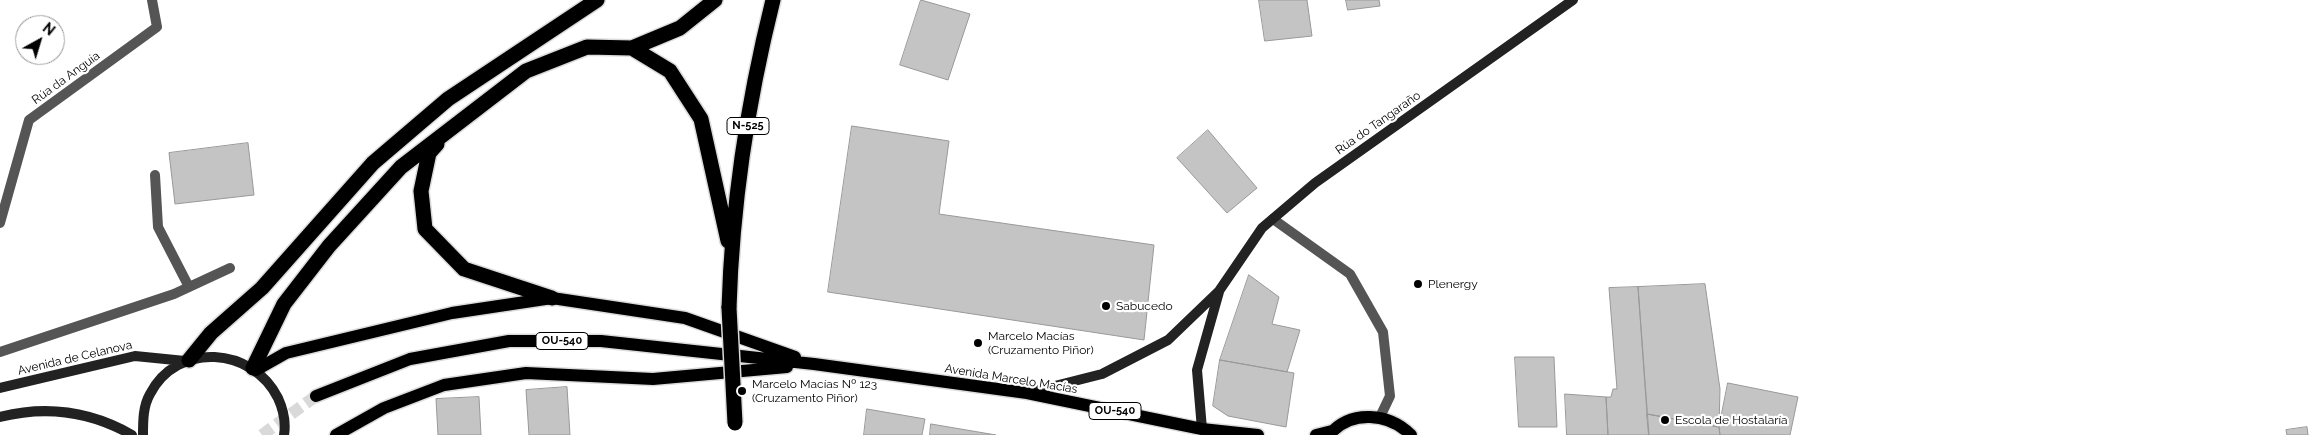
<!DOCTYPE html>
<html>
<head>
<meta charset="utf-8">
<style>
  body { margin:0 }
  #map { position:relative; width:2318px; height:435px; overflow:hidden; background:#fff; font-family:Raleway,sans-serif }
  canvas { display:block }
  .north { position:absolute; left:15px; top:15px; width:50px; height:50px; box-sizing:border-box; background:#fff; border:1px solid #999; border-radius:50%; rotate:39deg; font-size:14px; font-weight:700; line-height:20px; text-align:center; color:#000 }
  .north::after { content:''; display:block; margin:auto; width:18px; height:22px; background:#000; clip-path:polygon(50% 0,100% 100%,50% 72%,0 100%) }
</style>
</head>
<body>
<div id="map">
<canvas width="2318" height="435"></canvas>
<div class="north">N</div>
</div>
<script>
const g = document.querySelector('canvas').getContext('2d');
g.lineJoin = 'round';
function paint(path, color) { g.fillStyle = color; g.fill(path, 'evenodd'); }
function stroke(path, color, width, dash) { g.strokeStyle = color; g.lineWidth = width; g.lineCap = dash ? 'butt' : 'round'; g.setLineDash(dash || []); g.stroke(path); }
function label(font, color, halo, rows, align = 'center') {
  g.font = font + ' Raleway,sans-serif'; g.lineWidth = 4.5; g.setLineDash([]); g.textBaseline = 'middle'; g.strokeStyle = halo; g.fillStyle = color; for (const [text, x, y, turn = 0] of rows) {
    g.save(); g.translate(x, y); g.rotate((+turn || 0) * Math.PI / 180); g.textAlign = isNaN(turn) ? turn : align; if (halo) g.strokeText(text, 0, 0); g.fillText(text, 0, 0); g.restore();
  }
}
const building = new Path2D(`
  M921 0 970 14 948 80 900 65Z
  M1259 0H1307L1312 36 1265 41Z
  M1346 0H1379L1380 6 1348 10Z
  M852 126 949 141 939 214 1154 245 1144 340 828 292Z
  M1208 130 1257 188 1227 213 1177 158Z
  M248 143 254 195 175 204 169 153Z
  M1249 275 1279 297 1272 324 1300 330 1287 372 1220 360Z
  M1705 284 1720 389 1719 427 1647 414 1638 287Z
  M1638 287 1649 435H1608L1606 397H1611L1613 389H1617L1609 288Z
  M1515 357H1554L1557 427H1519Z
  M1220 360 1294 373 1286 427 1228 416 1213 406Z
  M1728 383 1798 397 1790 435H1720L1719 427Z
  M567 387 570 435H529L526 390Z
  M1565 394 1606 397 1608 435H1567Z
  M479 397 481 435H438L436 399Z
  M867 409 925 419 922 435H864Z
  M1647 414 1719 427 1720 435H1649Z
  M931 424 996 435H930Z
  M2307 427 2308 435H2287L2286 430Z`);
const primaryTunnel = new Path2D(`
  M262 435 316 396`);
const lane = new Path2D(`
  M155 175 158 227 189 287
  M1273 219 1350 274 1383 332 1390 396 1380 417
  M0 223 29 120 157 27 152 0
  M0 352 174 294 230 268`);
const secondary = new Path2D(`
  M0 388 135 356 185 361
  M1027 393 1102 374 1168 340 1219 291 1262 228 1315 183 1573 0
  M0 417C47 405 90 411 132 435
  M1202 429 1197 370 1219 292
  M143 435C143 421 143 406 150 394 177 341 253 347 278 398 283 409 286 423 284 435`);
const primary = new Path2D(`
  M256 370 286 353 452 313 552 298 685 318 795 357
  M316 396 410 359 509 341H601L814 364 1027 393 1202 429 1258 435
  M336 435 384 408 444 385 526 373 653 379 787 367
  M1316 435 1332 431
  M1329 435C1351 409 1389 413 1411 435`);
const highway = new Path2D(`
  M632 48 670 71 701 119 728 241
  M437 144 429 153 421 191 425 229 464 269 552 298
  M729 308C732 205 748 100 773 0
  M189 360 211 333 262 288 373 163 448 99 597 0
  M253 368 284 304 329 246 401 167 526 71 587 47 632 48 680 28 715 0`);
const highwayBridge = new Path2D(`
  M729 308 735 423`);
const markers = [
  [1418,284,5,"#000"],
  [1106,306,5,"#000"],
  [978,343,5,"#000"],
  [742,391,5,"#000"],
  [1665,420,5,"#000"]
];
const shields = [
  [748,126,42],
  [562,341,52],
  [1115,411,52]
];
const shieldNames = [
  ["N-525",748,126],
  ["OU-540",562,341],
  ["OU-540",1115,411]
];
const streetNames = [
  ["Rúa da Anguía",66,78,-36],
  ["Rúa do Tangaraño",1378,123,-35],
  ["Avenida de Celanova",75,358,-13],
  ["Avenida Marcelo Macías",1011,379,9]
];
const poiNames = [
  ["Plenergy",1428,284],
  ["Sabucedo",1116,306],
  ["Marcelo Macías",988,336],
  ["(Cruzamento Piñor)",988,350],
  ["Marcelo Macías Nº 123",752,384],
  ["(Cruzamento Piñor)",752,398],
  ["Escola de Hostalaría",1675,420]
];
paint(building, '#c4c4c4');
stroke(building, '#999', 1);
stroke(primaryTunnel, '#d9d9d9', 12, [12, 6]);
stroke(primary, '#dbdbdb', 15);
stroke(highway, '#dbdbdb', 18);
stroke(lane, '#555', 10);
stroke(secondary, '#222', 10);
stroke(primary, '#000', 12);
stroke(highway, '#000', 15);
stroke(highwayBridge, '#dbdbdb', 18, []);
stroke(highwayBridge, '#000', 15);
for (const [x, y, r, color] of markers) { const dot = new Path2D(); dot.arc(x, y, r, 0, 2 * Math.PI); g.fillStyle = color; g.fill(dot); stroke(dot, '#fff', 2); }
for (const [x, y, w] of shields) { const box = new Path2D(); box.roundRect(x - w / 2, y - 8.5, w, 17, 4); g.fillStyle = '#fff'; g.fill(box); stroke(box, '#000', 1); }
label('bold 11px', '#000', null, shieldNames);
label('12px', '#000', '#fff', streetNames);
label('12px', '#000', '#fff', poiNames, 'left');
</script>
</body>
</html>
